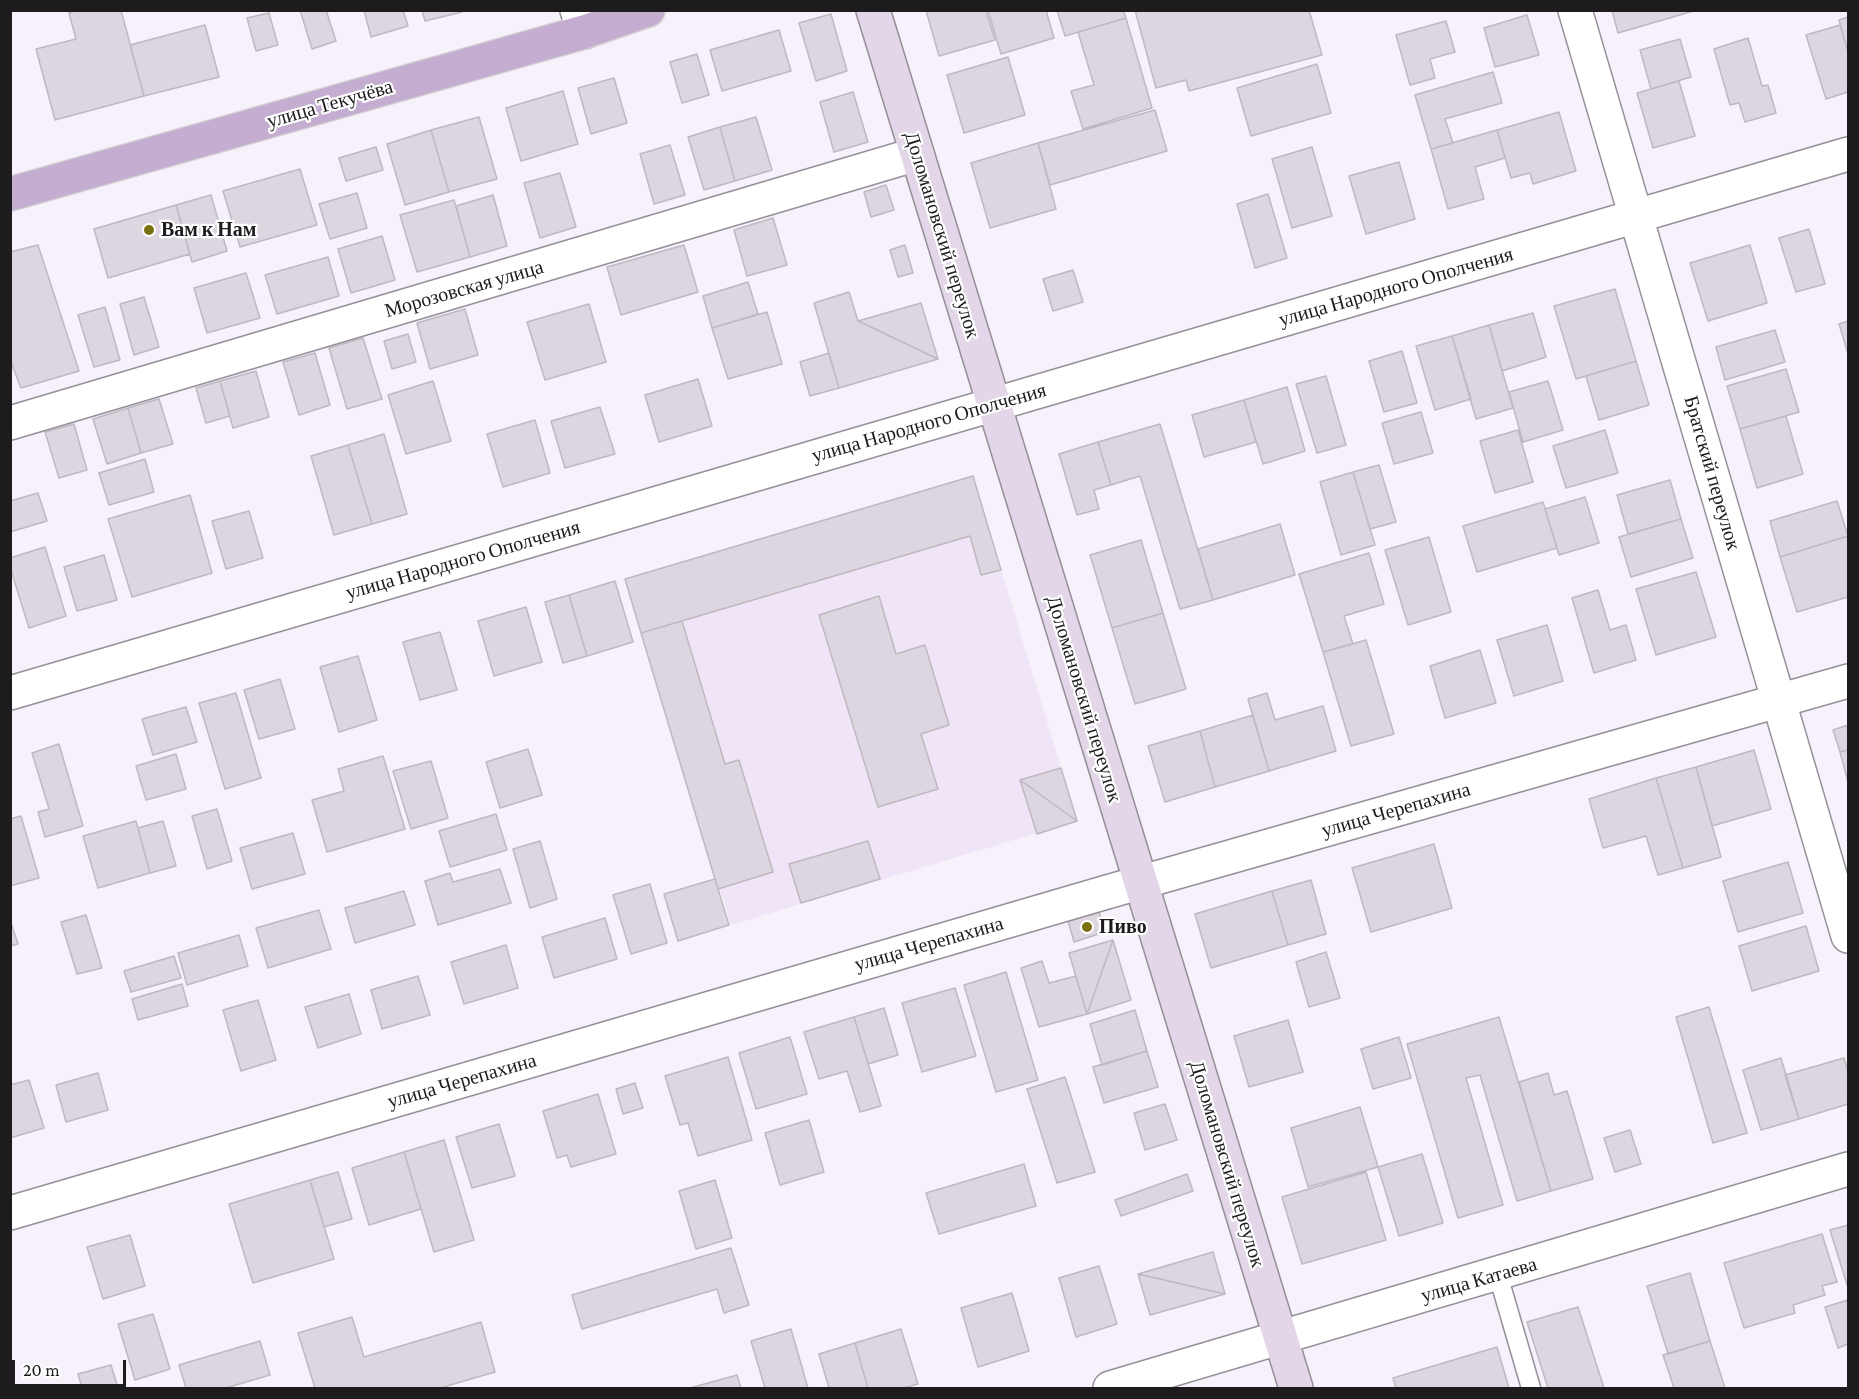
<!DOCTYPE html>
<html>
<head>
<meta charset="utf-8">
<style>
  body { margin:0 }
  #map { position:relative; width:1859px; height:1399px; overflow:hidden; background:#f7f1fb; font-family:"Crimson Pro",serif }
  canvas { display:block }
  .frame { position:absolute; inset:0; border:12px solid #1d1b1e; pointer-events:none }
  .scale { position:absolute; left:12px; top:1360px; width:114px; height:27px; box-sizing:border-box; border:3px solid #1d1b1e; border-top:0; padding-left:8px; font-size:18px; line-height:21px; white-space:nowrap; color:#1d1b1e; -webkit-text-stroke:4px #fff; paint-order:stroke }
</style>
</head>
<body>
<div id="map">
<canvas width="1859" height="1399"></canvas>
<div class="frame"></div>
<div class="scale">20 m</div>
</div>
<script>
const g = document.querySelector('canvas').getContext('2d');
g.lineJoin = 'round';
function paint(path, color) { g.fillStyle = color; g.fill(path, 'evenodd'); }
function stroke(path, color, width, dash) { g.strokeStyle = color; g.lineWidth = width; g.lineCap = dash ? 'butt' : 'round'; g.setLineDash(dash || []); g.stroke(path); }
function label(font, color, halo, rows, align = 'center') {
  g.font = font + ' "Crimson Pro",serif'; g.lineWidth = 4.5; g.setLineDash([]); g.textBaseline = 'middle'; g.strokeStyle = halo; g.fillStyle = color; for (const [text, x, y, turn = 0] of rows) {
    g.save(); g.translate(x, y); g.rotate((+turn || 0) * Math.PI / 180); g.textAlign = isNaN(turn) ? turn : align; if (halo) g.strokeText(text, 0, 0); g.fillText(text, 0, 0); g.restore();
  }
}
const built = new Path2D(`
  M973 476 1077 821 731 925 625 579Z`);
const building = new Path2D(`
  M77 10H121L144 96 55 120 36 49 76 39 69 13Z
  M300 10H326L336 41 312 49Z
  M364 10H403L408 26 371 37Z
  M422 10H462V12L425 21Z
  M926 10H986L995 40 939 56Z
  M988 10H1046L1054 38 1001 54Z
  M1057 10H1123L1126 18 1065 36Z
  M1135 10H1309L1322 55 1189 91 1186 80 1156 88Z
  M1612 10H1697L1618 33Z
  M269 13 278 45 256 51 247 18Z
  M831 14 847 71 816 81 799 23Z
  M1527 15 1539 55 1495 67 1484 28Z
  M1848 17V52L1839 20Z
  M1126 18 1152 108 1083 129 1071 91 1094 85 1078 32Z
  M1446 21 1455 52 1430 59 1435 78 1410 85 1396 35Z
  M205 25 219 77 144 96 130 45Z
  M1840 25 1848 52V92L1826 99 1806 35Z
  M779 30 791 71 722 91 710 50Z
  M1748 38 1762 86 1768 85 1776 113 1745 122 1739 103 1730 105 1714 49Z
  M1680 39 1691 77 1651 89 1640 50Z
  M697 54 709 95 682 103 670 62Z
  M1008 57 1025 115 964 133 947 75Z
  M1317 64 1331 113 1251 136 1237 88Z
  M1493 72 1502 103 1445 119 1453 143 1431 149 1415 95Z
  M614 78 627 123 591 134 578 88Z
  M1679 81 1695 136 1653 148 1637 93Z
  M563 91 578 144 521 161 506 108Z
  M853 92 868 142 834 152 820 102Z
  M1155 110 1167 151 1050 185 1038 143Z
  M1559 112 1576 171 1533 184 1530 173 1511 178 1497 130Z
  M479 117 497 179 449 192 431 130Z
  M756 117 772 170 735 181 720 127Z
  M720 127 735 181 704 190 688 137Z
  M431 130 449 192 405 205 387 144Z
  M1497 130 1505 158 1475 167 1484 199 1448 209 1431 149Z
  M1038 143 1056 209 990 228 971 163Z
  M670 145 685 195 654 204 640 154Z
  M376 147 383 170 346 181 339 158Z
  M1312 147 1332 216 1292 228 1272 159Z
  M1399 162 1415 219 1366 234 1349 176Z
  M300 169 317 225 240 247 223 191Z
  M560 173 576 227 540 238 524 183Z
  M886 185 894 210 871 217 864 192Z
  M357 193 367 228 330 239 319 204Z
  M1268 194 1287 258 1255 268 1237 204Z
  M211 195 227 251 192 262 176 205Z
  M493 195 507 246 470 257 456 206Z
  M454 200 470 257 417 272 400 215Z
  M176 205 190 254 108 278 94 229Z
  M773 218 787 265 747 276 734 230Z
  M1809 229 1825 284 1796 292 1779 238Z
  M382 236 395 280 351 293 338 249Z
  M38 245 79 371 21 388 10 360V252Z
  M684 245 698 292 621 315 607 267Z
  M905 245 913 273 898 277 890 250Z
  M1750 245 1767 303 1708 321 1690 263Z
  M328 257 339 296 277 314 265 275Z
  M1073 270 1083 302 1053 311 1043 279Z
  M246 273 260 318 207 333 194 288Z
  M748 282 758 314 712 328 703 296Z
  M1615 289 1636 361 1576 379 1554 306Z
  M849 292 858 321 938 359 839 388 814 303Z
  M144 297 159 347 134 355 120 304Z
  M921 303 938 359 858 321Z
  M589 304 606 362 545 380 527 322Z
  M105 307 120 360 94 367 78 315Z
  M465 309 478 355 430 369 417 323Z
  M767 312 782 364 728 379 712 328Z
  M1533 313 1546 357 1502 371 1489 325Z
  M1848 321V354L1839 324Z
  M1489 325 1513 408 1476 419 1452 336Z
  M1775 330 1785 362 1725 380 1716 347Z
  M408 334 416 362 392 369 384 341Z
  M1452 336 1471 399 1435 410 1416 346Z
  M363 338 382 399 347 409 329 348Z
  M1402 351 1417 403 1384 412 1369 361Z
  M315 353 330 405 299 415 283 362Z
  M829 353 839 388 810 396 800 362Z
  M1636 361 1649 405 1599 420 1586 376Z
  M1786 369 1799 412 1740 429 1727 386Z
  M256 371 269 417 233 428 220 381Z
  M1326 376 1346 445 1317 453 1296 384Z
  M698 379 712 426 659 442 645 395Z
  M220 381 230 416 206 423 196 388Z
  M433 381 451 441 406 454 388 395Z
  M1548 381 1563 430 1523 442 1509 392Z
  M1287 387 1305 451 1263 464 1244 400Z
  M159 399 173 444 141 453 128 408Z
  M1244 400 1256 442 1204 457 1192 415Z
  M600 407 615 454 565 468 551 421Z
  M128 408 141 453 107 464 93 419Z
  M1421 412 1433 453 1394 464 1382 423Z
  M1786 416 1803 474 1757 488 1740 429Z
  M535 420 550 473 503 487 487 434Z
  M74 424 87 470 59 478 45 432Z
  M1160 424 1213 600 1180 609 1140 476 1111 485 1098 442Z
  M1518 430 1533 482 1495 493 1480 441Z
  M1605 430 1618 473 1566 488 1553 446Z
  M384 434 407 514 372 524 348 445Z
  M1098 442 1111 485 1094 490 1099 509 1077 515 1059 454Z
  M348 445 372 524 334 535 311 456Z
  M145 459 154 492 109 505 99 473Z
  M1379 465 1396 522 1370 529 1353 472Z
  M1353 472 1375 545 1341 555 1320 482Z
  M973 476 1001 570 981 575 970 536 641 633 625 579Z
  M1670 480 1681 519 1628 534 1617 495Z
  M38 493 47 521 10 532V501Z
  M190 495 212 573 132 597 108 519Z
  M1585 497 1599 543 1559 555 1545 509Z
  M1837 501 1848 536 1780 557 1770 521Z
  M1543 502 1557 548 1477 572 1463 526Z
  M249 511 263 558 226 569 212 521Z
  M1681 519 1693 558 1631 577 1619 537Z
  M1280 524 1295 575 1213 600 1198 549Z
  M1848 536V597L1797 612 1780 557Z
  M1429 537 1451 612 1408 625 1385 550Z
  M1141 540 1163 613 1112 628 1090 555Z
  M45 547 66 616 29 628 10 567V558Z
  M1369 553 1384 604 1344 616 1353 644 1323 652 1299 574Z
  M104 555 117 600 77 611 64 567Z
  M1696 572 1716 637 1656 655 1636 589Z
  M615 581 633 642 587 656 569 595Z
  M1598 590 1610 630 1626 625 1636 660 1594 673 1572 598Z
  M569 595 587 656 563 663 545 602Z
  M879 596 896 654 925 645 949 725 921 734 938 789 878 807 819 615Z
  M526 607 542 662 494 676 478 621Z
  M1163 613 1186 689 1135 704 1112 628Z
  M682 621 725 764 739 760 773 872 718 889 641 633Z
  M1547 625 1563 681 1514 696 1497 640Z
  M440 632 457 690 420 700 403 642Z
  M1366 640 1394 734 1351 746 1323 652Z
  M1480 650 1496 703 1445 718 1430 666Z
  M358 656 377 720 339 732 320 667Z
  M280 679 295 729 259 739 244 690Z
  M236 693 261 778 225 789 199 703Z
  M1267 693 1275 720 1323 706 1336 751 1269 771 1248 699Z
  M186 707 197 742 153 755 142 719Z
  M1253 715 1269 771 1215 787 1200 731Z
  M1848 725V750L1840 752 1833 730Z
  M1200 731 1215 787 1165 802 1148 746Z
  M59 744 83 826 45 837 38 812 49 809 32 753Z
  M528 749 542 795 500 808 486 762Z
  M1754 750 1771 809 1712 826 1696 767Z
  M1848 750V782L1840 752Z
  M176 754 186 789 146 800 136 766Z
  M383 756 405 829 327 852 312 800 344 791 338 769Z
  M431 761 448 818 411 829 393 771Z
  M1696 767 1721 857 1683 868 1656 778Z
  M1061 768 1077 821 1020 780Z
  M1656 778 1683 868 1658 875 1646 836 1603 848 1589 799Z
  M1020 780 1077 821 1037 834Z
  M217 809 232 861 207 869 192 816Z
  M496 814 507 850 450 867 439 831Z
  M21 816 39 878 10 886V819Z
  M136 821 150 873 98 888 83 836Z
  M163 821 176 866 150 873 138 828Z
  M293 833 305 874 252 889 240 848Z
  M540 841 557 899 530 908 513 849Z
  M868 841 880 879 801 903 789 864Z
  M1434 844 1452 908 1371 932 1352 868Z
  M1788 862 1803 913 1738 932 1723 881Z
  M500 869 511 903 438 925 425 881 450 873 453 882Z
  M715 879 729 925 678 941 664 894Z
  M1311 880 1326 934 1288 945 1272 891Z
  M650 884 667 943 631 954 613 895Z
  M404 891 415 925 355 943 345 908Z
  M1272 891 1288 945 1211 968 1195 914Z
  M319 910 331 949 268 968 256 928Z
  M1099 912 1105 932 1074 942 1068 921Z
  M86 915 102 968 77 974 61 922Z
  M605 918 617 959 554 978 542 937Z
  M10 920 18 944 10 946Z
  M1806 926 1819 971 1752 991 1739 946Z
  M239 935 248 966 187 985 178 953Z
  M1113 940 1087 1014 1069 953Z
  M1113 940 1131 1000 1087 1014Z
  M506 945 518 988 464 1004 451 962Z
  M1326 952 1340 998 1309 1007 1296 962Z
  M174 956 181 978 131 992 124 971Z
  M1042 961 1049 983 1076 976 1087 1014 1039 1027 1021 968Z
  M1006 972 1038 1080 996 1092 964 985Z
  M418 976 430 1015 382 1029 371 990Z
  M182 984 188 1006 138 1020 132 999Z
  M955 988 976 1056 922 1072 902 1003Z
  M349 994 361 1034 318 1048 305 1007Z
  M258 1000 276 1060 241 1071 223 1010Z
  M1709 1007 1747 1133 1713 1143 1676 1017Z
  M884 1008 898 1055 868 1064 854 1017Z
  M1135 1010 1147 1051 1102 1065 1090 1024Z
  M854 1017 881 1106 860 1112 847 1071 819 1079 804 1032Z
  M1499 1017 1551 1191 1517 1201 1480 1075 1466 1078 1503 1205 1458 1218 1407 1044Z
  M1288 1020 1303 1072 1249 1087 1234 1036Z
  M790 1037 807 1094 756 1109 739 1053Z
  M1399 1037 1411 1078 1373 1089 1361 1049Z
  M1147 1051 1158 1087 1104 1103 1093 1067Z
  M728 1057 752 1140 698 1156 688 1123 680 1125 665 1076Z
  M1781 1058 1799 1119 1761 1130 1743 1070Z
  M1844 1058 1848 1072V1104L1799 1119 1785 1075Z
  M98 1073 108 1110 66 1122 56 1085Z
  M1548 1073 1554 1095 1567 1091 1593 1179 1551 1191 1519 1082Z
  M1065 1077 1095 1172 1057 1183 1027 1089Z
  M29 1080 44 1128 10 1138V1085Z
  M635 1083 643 1108 623 1114 616 1089Z
  M598 1094 616 1154 571 1167 567 1155 557 1158 543 1111Z
  M1165 1104 1177 1140 1145 1150 1134 1113Z
  M1360 1107 1378 1167 1308 1187 1291 1128Z
  M809 1120 824 1172 780 1185 765 1133Z
  M499 1124 515 1176 472 1188 456 1137Z
  M1630 1130 1641 1164 1615 1172 1604 1138Z
  M444 1140 474 1240 434 1252 404 1152Z
  M404 1152 421 1209 369 1225 352 1168Z
  M1422 1154 1443 1223 1399 1236 1378 1167Z
  M1024 1164 1036 1206 939 1234 926 1193Z
  M338 1172 352 1219 324 1227 310 1180Z
  M1366 1172 1386 1240 1302 1264 1282 1197Z
  M1187 1174 1193 1191 1121 1216 1115 1200Z
  M310 1180 334 1259 253 1283 229 1204Z
  M715 1180 732 1238 696 1249 679 1191Z
  M1848 1225V1288L1830 1230Z
  M1822 1234 1837 1282 1822 1286 1825 1295 1793 1305 1795 1313 1744 1328 1724 1263Z
  M130 1235 145 1286 103 1299 87 1247Z
  M731 1248 749 1305 724 1313 717 1289 582 1329 572 1295Z
  M1213 1252 1225 1294 1138 1274Z
  M1099 1266 1117 1324 1076 1337 1059 1278Z
  M1690 1273 1710 1341 1668 1354 1647 1286Z
  M1138 1274 1225 1294 1150 1315Z
  M1012 1293 1029 1351 978 1367 961 1308Z
  M1848 1300V1344L1838 1348 1825 1307Z
  M1578 1307 1604 1388H1548L1527 1322Z
  M153 1314 170 1369 135 1380 118 1324Z
  M352 1317 364 1357 481 1322 495 1372 440 1388H315L298 1333Z
  M791 1329 808 1388H765L751 1341Z
  M901 1329 918 1384 903 1388H868L855 1343Z
  M260 1341 270 1375 226 1388H186L179 1365Z
  M1710 1341 1725 1388H1674L1663 1355Z
  M855 1343 868 1388H829L819 1354Z
  M1497 1347 1509 1388H1396L1393 1378Z
  M111 1365 118 1388H82L78 1374Z
  M737 1375 741 1388H690Z`);
const lane = new Path2D(`
  M1498 1275 1531 1388`);
const street = new Path2D(`
  M577 10 584 32
  M1575 10 1848 936
  M10 423 917 154
  M10 693 1848 154
  M10 1213 1107 892 1848 681
  M1110 1388 1848 1169`);
const secondary = new Path2D(`
  M873 10 1296 1388`);
const primary = new Path2D(`
  M10 194 584 32 648 10`);
const markers = [
  [149,230,6,"#797010"],
  [1087,927,6,"#797010"]
];
const streetNames = [
  ["улица Текучёва",330,104,-16],
  ["Доломановский переулок",942,235,73],
  ["улица Народного Ополчения",1396,287,-16],
  ["Морозовская улица",464,289,-16],
  ["улица Народного Ополчения",929,423,-16],
  ["Братский переулок",1712,473,74],
  ["улица Народного Ополчения",463,560,-16],
  ["Доломановский переулок",1084,699,73],
  ["улица Черепахина",1396,810,-16],
  ["улица Черепахина",929,944,-16],
  ["улица Черепахина",462,1081,-16],
  ["Доломановский переулок",1227,1164,73],
  ["улица Катаева",1479,1280,-16]
];
const poiNames = [
  ["Вам к Нам",161,230],
  ["Пиво",1099,927]
];
paint(built, '#f0e5f6');
paint(building, '#ddd6e0');
stroke(building, '#beb8c1', 1.5);
stroke(lane, '#958f98', 21);
stroke(street, '#958f98', 36);
stroke(secondary, '#958f98', 36);
stroke(primary, '#d2d1d2', 36);
stroke(lane, '#fff', 18);
stroke(street, '#fff', 33);
stroke(secondary, '#e2d6e8', 33);
stroke(primary, '#c4add0', 33);
for (const [x, y, r, color] of markers) { const dot = new Path2D(); dot.arc(x, y, r, 0, 2 * Math.PI); g.fillStyle = color; g.fill(dot); stroke(dot, '#fff', 2); }
label('20px', '#1d1b1e', '#fff', streetNames);
label('bold 20px', '#1d1b1e', '#fff', poiNames, 'left');
</script>
</body>
</html>
